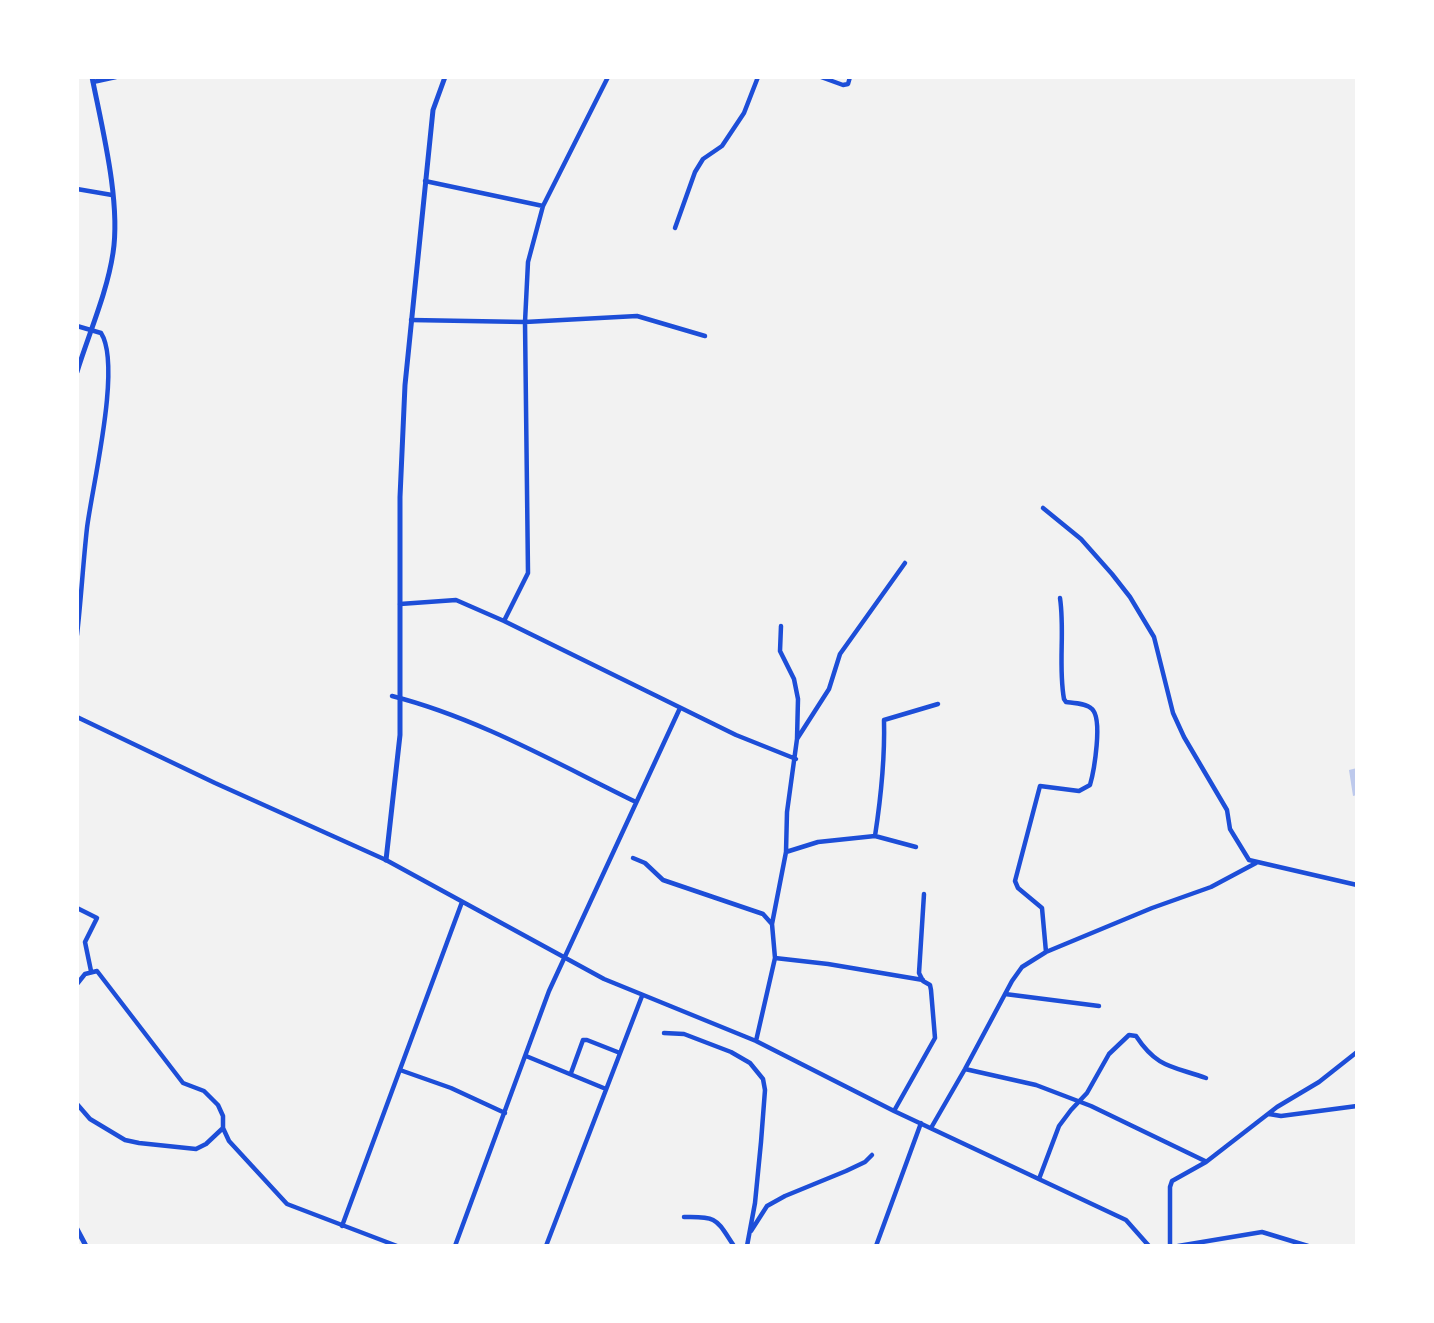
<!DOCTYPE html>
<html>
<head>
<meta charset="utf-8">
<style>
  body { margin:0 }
  #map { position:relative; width:1434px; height:1323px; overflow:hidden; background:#f2f2f2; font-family:"Work Sans",sans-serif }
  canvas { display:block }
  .frame { position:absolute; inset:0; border:79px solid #fff; pointer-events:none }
</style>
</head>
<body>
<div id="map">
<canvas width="1434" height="1323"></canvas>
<div class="frame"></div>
</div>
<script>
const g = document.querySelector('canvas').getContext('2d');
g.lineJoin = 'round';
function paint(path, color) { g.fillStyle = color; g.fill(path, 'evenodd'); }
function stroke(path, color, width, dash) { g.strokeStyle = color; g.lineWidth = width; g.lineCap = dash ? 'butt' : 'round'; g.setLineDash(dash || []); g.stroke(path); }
const building = new Path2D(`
  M1357 768V795L1353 796 1349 770Z`);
const minor = new Path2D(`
  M821 77 843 85 848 84 850 77
  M93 82 116 77
  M425 181 543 206
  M77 189 112 195
  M675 228 695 172 703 159 722 146 744 113 758 77
  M411 320 525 322 637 316 705 336
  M77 326 101 333C122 365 92 487 87 528 83 564 81 600 77 635
  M1043 508 1081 539 1112 574 1130 597 1154 637 1173 713 1184 737 1227 810 1230 829 1249 860 1357 885
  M400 604 456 600 504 621 736 735 796 759
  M504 621 528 573 525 322 528 262 543 206 608 77
  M781 626 780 651 794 679 798 699 797 739
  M392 696C478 718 556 763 636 802
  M77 717 215 783 386 860 604 979 756 1041 894 1111 1126 1220 1149 1246
  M875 836C881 797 885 760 884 720L938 704
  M786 852 818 842 875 836 916 847
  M633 858 645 863 663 880 763 914 771 923
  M77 908 97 918 85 942 91 971
  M1046 952 1042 908 1018 888 1015 881 1040 786 1079 791 1090 785C1094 771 1103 719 1092 709 1086 703 1074 703 1066 702L1064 699C1058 666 1065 632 1060 598
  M775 958 828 964 923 980
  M77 984 85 974 97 971 183 1083 204 1091 218 1105 223 1116V1128L229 1141 287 1204 397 1246
  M1005 994 1099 1006
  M664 1033 684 1034 731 1052 750 1063 763 1079 765 1090 761 1142 755 1203 747 1246
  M756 1041 775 958 772 924 786 852 787 812 797 739 829 689 840 654 905 563
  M526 1056 606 1089
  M965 1069 1036 1085 1091 1106 1205 1161
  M400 1070 451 1088 505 1113
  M571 1073 583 1040H587L620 1053
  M77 1104 90 1119 125 1140 139 1143 196 1149 206 1144 223 1128
  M894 1111 935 1038 931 990 930 985 923 981 919 973 924 894
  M1269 1114 1281 1116 1357 1106
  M931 1128 965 1069 1012 981 1022 967 1046 952 1152 908 1211 887 1256 863
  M1039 1179 1059 1126 1071 1110 1087 1093 1109 1054 1129 1035 1136 1036C1157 1068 1172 1066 1206 1078
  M684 1217C718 1216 716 1219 734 1246
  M342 1226 462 902
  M751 1231 767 1206 785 1196 846 1171 865 1162 872 1155
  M455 1246 549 991 680 708
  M546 1246 642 996
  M876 1246 921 1123
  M1170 1246V1187L1172 1181 1206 1162 1277 1107 1319 1082 1357 1052
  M1178 1246 1262 1232 1308 1246`);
const tertiary = new Path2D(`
  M77 372C89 333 107 293 113 253 121 202 102 128 92 77
  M386 860 400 735V497L405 385 433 110 445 77
  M77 1229 86 1246`);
paint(building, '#bdc9ec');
stroke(minor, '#1d4ed8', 4.5);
stroke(tertiary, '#1d4ed8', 5);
</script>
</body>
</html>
